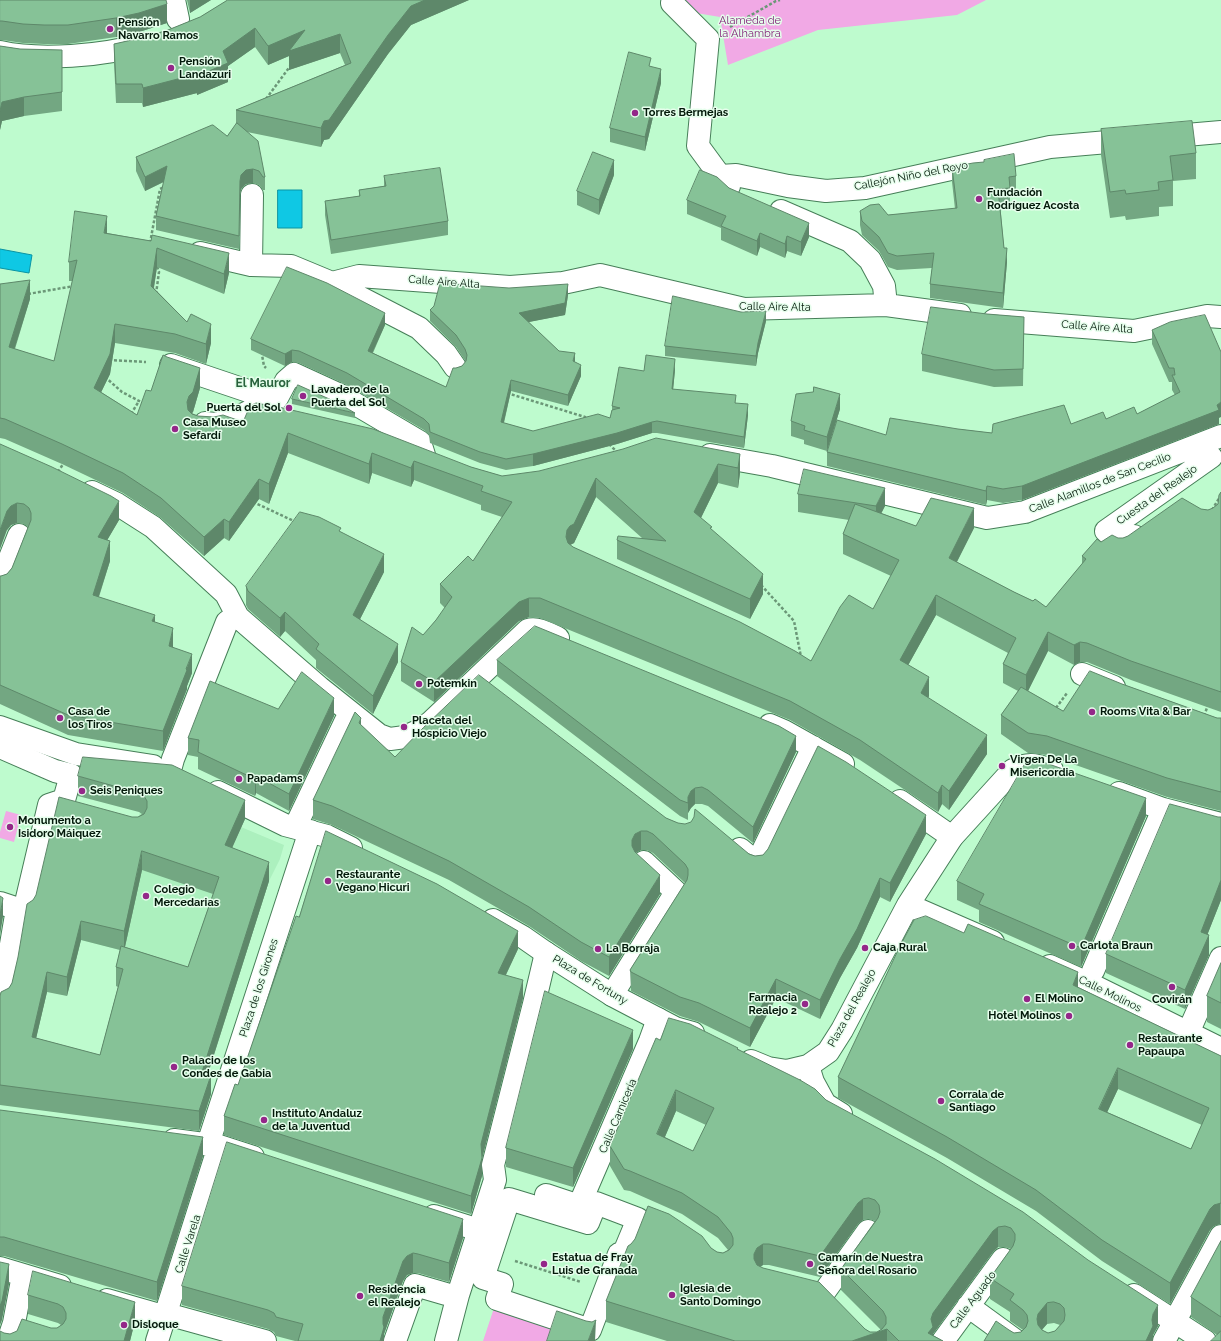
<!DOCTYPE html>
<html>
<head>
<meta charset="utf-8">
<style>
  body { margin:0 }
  canvas { display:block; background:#befbce }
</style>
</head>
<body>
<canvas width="1221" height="1341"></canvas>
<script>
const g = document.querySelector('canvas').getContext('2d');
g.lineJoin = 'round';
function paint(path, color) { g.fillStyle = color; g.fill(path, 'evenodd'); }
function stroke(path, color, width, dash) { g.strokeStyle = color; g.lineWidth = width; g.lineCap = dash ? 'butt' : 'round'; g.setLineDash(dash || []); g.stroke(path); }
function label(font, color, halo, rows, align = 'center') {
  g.font = font + ' Raleway,sans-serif'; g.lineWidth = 3; g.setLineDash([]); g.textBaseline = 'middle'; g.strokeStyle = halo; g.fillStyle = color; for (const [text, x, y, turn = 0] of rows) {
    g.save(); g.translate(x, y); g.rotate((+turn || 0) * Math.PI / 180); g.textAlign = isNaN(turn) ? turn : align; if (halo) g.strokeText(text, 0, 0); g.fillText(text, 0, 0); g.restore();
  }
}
const built = new Path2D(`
  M141 807 241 827 284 845 280 859 269 881 228 1010 174 1002 116 986 124 951 81 940 138 821Z`);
const green = new Path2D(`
  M682 0H986L957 15 818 30 728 65 720 17 696 13Z
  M6 811 21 815 14 842 0 838V832Z
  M497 1299 561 1320 554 1341H483Z`);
const water = new Path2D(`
  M278 190H302V228H278Z
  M0 249 32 255 29 273 0 268Z`);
const path = new Path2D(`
  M730 27 776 1 780 0
  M266 99 291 65
  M150 243 160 189 164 187
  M28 294 74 286
  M156 294 159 272 157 266
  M263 352 262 355 264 366 266 368
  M109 360 146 362
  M105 377 122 392 143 403
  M507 393 585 417 587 420
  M131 414 139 401
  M609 444 617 452
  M58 472 65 461
  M253 502 296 522
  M1212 510 1221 495
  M761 585 794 621 801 657
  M1056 708 1067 693
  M1204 716 1208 705
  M515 1261 581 1282`);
const street = new Path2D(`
  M174 0 178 19
  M672 3 708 39 698 146 720 176 729 186
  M0 52C39 61 104 56 143 44
  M1163 137 1221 132
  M720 176 736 175 788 186 826 191 865 188 1050 147 1131 140
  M781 211 850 241 870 260 884 286 886 305
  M200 253 251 265 291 266 332 283 419 328 446 354 455 367
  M251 265 252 195
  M332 283 359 276 510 287 563 283 600 275 744 309 886 305 960 315
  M994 320 1134 331 1207 316 1221 317
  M171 365 257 394 277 398 286 381 294 374 342 396 420 442 424 455
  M205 423 215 424 236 418 254 409 275 413
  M710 455 772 466 987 518 1025 512 1221 436
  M92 492 117 504 153 527 226 594 238 617 320 688 379 735 390 739 405 737 418 731 431 722 528 630C538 627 549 634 558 638
  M1134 536 1121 545 1106 531 1211 457
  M0 583 19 535
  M1082 674 1114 687
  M770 725 784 731 843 764
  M0 747 55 771 71 775 64 800 49 805 24 911 0 903
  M170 770 173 759 227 622 237 615
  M900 801 952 837
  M299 819 350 712
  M740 849 757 863 813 747
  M1093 971 1161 814
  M612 995 676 892 644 862
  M0 999 6 974 17 909
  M1188 1033 1221 958
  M174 1140 219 1146 253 1157
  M208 1144 310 831
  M546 1195 573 1204 581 1201 650 1041 658 1019
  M509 1199 588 1223 596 1203 638 1219 623 1255 619 1254 590 1330 497 1299 502 1284 483 1278Z
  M434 1216 479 1230
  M0 1268 60 1286
  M825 1291 868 1231
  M107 1300 156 1314 174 1316 265 1341
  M968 1306 1016 1341
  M8 1341 14 1323 23 1275
  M157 1341 219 1146
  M395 1341 415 1285 446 1294
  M446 1341 458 1295 495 1180 493 1165 534 1004 546 953
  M943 1341 1003 1259
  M1164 1341 1221 1236`);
const secondary = new Path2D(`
  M0 727 76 754 153 766
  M218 792 285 825 327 836 351 848
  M1119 793 1163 809 1221 824
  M908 905 993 942
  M493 920 523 937 546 953 612 995 675 1028 693 1033
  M1050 966 1088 983 1221 1049
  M751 1061 768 1068 787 1071 808 1066 828 1052 842 1030 908 905 952 837 1013 770C1029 762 1036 765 1052 770
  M808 1066 813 1082 825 1104 841 1114
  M1134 1295 1205 1341`);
const wall = new Path2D(`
  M0 0 167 23 139 32 116 37 68 44H44L23 43 2 40H0Z
  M187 0H211L190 13Z
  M228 0H469L411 25 388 54 329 139 324 140 321 147 247 132 265 177V190H263L259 185 253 183 246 184 241 189 240 195 239 249 156 230V216L164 182 145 191 136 171V157L227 136 236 125V110L345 65 340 53 289 70V56L268 65 255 47 228 66V82L197 95V93L143 107 142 103H116L114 63V44L145 37 168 30 200 17Z
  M0 46 20 49 62 50V111L24 116 2 121 0 130Z
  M651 66 661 83 645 151 610 142V128Z
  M1101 129 1196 153V179L1173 181V206L1159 207V216L1126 220 1125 216 1110 218 1101 155Z
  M952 167 1016 176V190L1010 191V203H1000L1004 248 1007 262 1003 308 930 298V284L932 268 897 270 888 267 879 251 862 235 860 225V211L888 215 955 209 952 182Z
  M614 175 599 215 577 205V191Z
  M384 176 448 221V235L331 254 325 215V201L359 196V190L384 186Z
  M729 188 809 237 801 256 787 251 785 258 760 247 757 256 721 240V228L687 214V200Z
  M107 233 151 241 229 273 224 294 157 267 154 288 187 322 211 343 206 364 175 353 115 343 110 374 101 392 137 415 151 391 200 388 193 412 192 413 198 416 243 422 471 467 502 476 740 454V473L738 488 718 483 701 518 712 530 763 594 750 619 617 559V540L642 538 596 497 574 543 570 545 573 547 811 661 873 609 891 576 843 554V534L849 520 798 512V494L885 506 881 513 916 526 974 528 957 562 1014 592 1046 607 1082 564V556L1101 542 1118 538H1123L1201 509 1208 510 1213 508 1218 504 1221 492V712L1131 680 1087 662H1080L1074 665 1048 651 1028 691 1063 711 1122 684 1217 718H1221V811L1167 797 1047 755 1028 753 1001 734V715L1018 691 1003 683V664L1008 653 936 615 908 665 929 696 928 698 987 754 949 810 942 804 938 812 860 760 790 720 540 618 529 617 519 621 434 702 401 681V662L436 620 445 608 440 603V584L473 561 502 517 481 510V505L414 480 411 487 372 473 369 484 288 453 269 504 259 499 229 541 224 538 204 556 161 518 123 493 62 464 5 439 0 438V284L30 299 15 349 54 361 73 281H69V262Z
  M568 295 565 315 528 322 559 351 575 362 581 376 568 406 511 391 504 423 533 431 610 418 612 410V406L644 371 675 370 673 389 736 403 748 415 744 448 657 433H652L617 444 533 466 506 470 480 463 430 443 429 435 424 430 347 385 299 363 292 362 285 366 251 350V339L385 325 373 353 446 387 456 368 462 366 466 362 456 347 430 321V310Z
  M987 314 1024 317 1023 386 994 387 922 371V354Z
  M766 321 758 353 756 366 665 356V346Z
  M1152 330 1219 418V424L1022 500 1003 503 987 500 986 505 827 466V452L886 435 958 429 992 433 1071 424 1137 414 1175 395 1172 390V382H1169L1152 344Z
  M292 399 355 413V418L292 404Z
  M840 409 827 451 804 444V440L791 436V421Z
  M0 444 119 520 107 540 110 561 99 597 155 622 192 673 187 686V689L163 751 68 735 0 704V576H1L7 574 12 568 28 527 24 524 17 523 11 525 7 530Z
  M341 532 384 572 360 619 398 662 373 714 316 668V660L285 631 280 637 248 609 246 605V586Z
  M497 660 796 752 753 843 708 806 702 804H695L691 808 688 813V820L680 816 497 676Z
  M278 709 334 716 289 811 256 793 255 796 198 769V757L188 755V738Z
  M361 725 395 757 666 818 755 856 926 834 890 902 880 897 857 948 840 978 820 1019 776 998 750 1047 699 1022 680 1016 631 991 630 970 685 883 653 853 647 850H641L636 853 660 894 609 976 581 961 529 926 449 880 332 825 313 819V800Z
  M78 776 245 819 232 847 269 881 208 1074 211 1094 199 1131 0 1105V996L9 988 12 983 33 900 132 817H138L142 814 139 812 78 796ZM142 870 213 894 188 967 125 947ZM81 940 120 950 116 967V986L118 987 100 1055 36 1038 47 992 67 996Z
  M1146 816 1081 967 979 922V910L957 900V881Z
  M1218 817H1221V900L1207 935 1209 955 1185 1009 1106 973V954Z
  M518 949 506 975 523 998 482 1158V1176L471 1214 224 1135V1116L238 1085Z
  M1221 963V1029L1207 1022V996Z
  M1078 987 1221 1056V1224L1214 1226 1210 1230 1170 1304 1102 1261 1036 1211 947 1158 838 1098V1077ZM1118 1089 1202 1125 1191 1149 1107 1112Z
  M660 1040 738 1049 826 1100 1158 1326 1153 1335V1341H984L1009 1330 1014 1333 1021 1332 1023 1330 1010 1321V1312L990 1299V1278L1011 1249 1005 1247H998L993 1252 933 1334V1335L943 1341H667L606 1322V1301L711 1248 717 1252 723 1253 728 1250 718 1238 682 1214 630 1191 624 1190 610 1166V1146ZM676 1111 706 1125 693 1151 665 1137ZM869 1219 875 1221 841 1269V1290L881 1330 877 1332H870L760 1267 763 1265H769L820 1277 858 1224 863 1220ZM1054 1323 1060 1325 1055 1331 1048 1333 1042 1330 1047 1324Z
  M633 1049 573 1187 506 1167V1146Z
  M0 1110 203 1156 157 1301 4 1256H0Z
  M463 1238 449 1282 418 1273H413L407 1275 403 1281 384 1334V1341H295L276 1336 274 1332 268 1329 182 1305V1286Z
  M1221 1241V1341L1217 1335 1191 1317V1297Z
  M28 1295 135 1321 130 1341H0L4 1333 10 1334 51 1328H57L61 1325 58 1323 28 1314Z`);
const shadedWall = new Path2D(`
  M190 0H211L190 13Z
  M425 0H469L411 25 388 54 329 139 324 140 321 147V128L324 121 388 35 411 6Z
  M167 4V23L139 32 116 37V18Z
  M255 28V47L228 66V82L197 95V76L223 51Z
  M305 30 340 34V53L289 70V56L268 65V46Z
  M661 69V83L645 151V137Z
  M197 74V93L143 107V88Z
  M24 97V116L2 121 0 130V111L2 102Z
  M614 160V175L599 215V200Z
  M167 166V180L145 191V177Z
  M253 169V183L246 184 241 189 240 195 239 249 240 181 241 175 246 170Z
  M107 216V235L104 233Z
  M809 223V237L801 256V242Z
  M760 233V247L757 256V241Z
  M787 236V251L785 258V244Z
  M157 248V267L151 305V286Z
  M1007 248V262L1003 308V293Z
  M229 253V273L224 294V274Z
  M30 280V299L9 366V347Z
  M568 284V295L565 315 519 324V313Z
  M766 311V321L758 353 756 366V356L758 343Z
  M385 313V325L368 362V351Z
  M115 324V343L110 374 94 407V388Z
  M211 324V343L206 364V344Z
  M292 350V362L285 366V354Z
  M575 353V364L573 361Z
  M675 359V370L672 401V389Z
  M581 365V376L568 406V395Z
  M200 368V388L193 412 189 416 187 402Z
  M511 380V391L501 434V422Z
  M840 394V409L827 451V437Z
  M1221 402V417L1219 418V424L1022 500V486L1217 405Z
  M748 404V415L744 448V437Z
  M652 422V433L617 444 533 466V454Z
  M288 433V453L269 504V484Z
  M372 453V473L369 484V464Z
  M740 454V473L738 488V468Z
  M414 461V480L411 487V468Z
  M718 464V483L694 532V512Z
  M596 478V497L574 543 570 545 567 550 566 537 567 530Z
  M259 479V499L229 541V522Z
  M987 486V500L986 505V491Z
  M885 488V506L876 524V506Z
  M119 501V520L98 556V537Z
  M17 503V523L11 525 7 530 0 549V530L7 511 11 506Z
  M974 508V528L949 577V558Z
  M224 519V538L204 556V537Z
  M110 541V561L93 614V595Z
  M384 554V572L353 633V615Z
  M763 574V594L750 619V599Z
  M936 595V615L900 680V660Z
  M529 598V617L519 621 434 702V682L519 602Z
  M285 612V631L280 637V618Z
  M155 615V634L152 621Z
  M173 628V647L169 665V646Z
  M1048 632V651L1026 695V675Z
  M1080 642V662L1074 665V645Z
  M398 644V662L373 714V696Z
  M192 654V673L187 686V689L163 751V731Z
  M929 677V696L921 712V693Z
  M334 698V716L289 811V794Z
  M361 718V737L359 723Z
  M987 735V754L949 810V791Z
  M796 736V752L753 843V827Z
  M256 776V793L255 796V779Z
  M942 785V804L938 812V793Z
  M695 788V804L691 808 688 813V797L691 791Z
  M1146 798V816L1081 967V948Z
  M245 800V819L225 864V845Z
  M926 815V834L890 902V883Z
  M641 831V850L635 853 632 859V840L635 834Z
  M142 851V870L124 951V931Z
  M269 862V881L202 1092V1072Z
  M660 875V894L609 976V957Z
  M880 878V897L857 948 840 978 820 1019V1000Z
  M1221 880V900L1201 951V932Z
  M3 898V917L0 935V915Z
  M81 921V940L67 996V977Z
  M518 931V949L498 991V973Z
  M1209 935V955L1185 1009V990Z
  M47 972V992L32 1056V1037Z
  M1078 972V992L1073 985Z
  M776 979V998L750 1047V1028Z
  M523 980V998L482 1159V1158V1176L471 1214V1196L481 1144Z
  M633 1030V1049L573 1187V1168Z
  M1118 1068V1089L1099 1130V1109Z
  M211 1075V1094L199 1131V1111Z
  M676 1090V1111L657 1155V1134Z
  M203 1137V1156L157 1301V1282Z
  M863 1199V1220L858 1224 820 1277V1256L858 1203Z
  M1220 1203V1224L1214 1226 1210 1230 1170 1304V1283L1210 1209 1214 1205Z
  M463 1219V1238L449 1282V1263Z
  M998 1227V1247L993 1252 933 1334V1341L928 1333 931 1319 933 1313 993 1231Z
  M763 1244V1265L757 1269 754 1274V1254L757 1248Z
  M413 1253V1273L407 1275 403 1281 384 1334V1341H380L383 1317 403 1261 407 1256Z
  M9 1264V1284L2 1320 0 1325V1306Z
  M135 1302V1321L130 1341H124Z
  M1047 1303V1324L1038 1334 1037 1319 1038 1314Z
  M1158 1305V1326L1153 1335V1341H1146L1153 1314Z
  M596 1320 595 1341H588Z
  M887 1329V1341H852Z`);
const building = new Path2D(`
  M0 0H166L167 4 139 13 116 18 68 25H44L23 24 2 21H0Z
  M228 0H425L411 6 388 35 329 120 324 121 321 128 236 110 351 63 340 34 289 51 305 30 268 46 255 28 223 51 228 63 197 76V74L143 88 142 84H116L114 44 145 37 168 30 200 17Z
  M0 46 20 49 62 50V92L24 97 2 102 0 111Z
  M629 52 651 58 649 66 661 69 645 137 610 128Z
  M1192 121 1196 153 1170 156 1173 180 1158 182 1159 190 1126 194 1125 190 1110 192 1101 129Z
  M237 123 258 141 265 177H263L259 171 253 169 246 170 241 175 240 181 239 236 156 216 167 166 145 177 136 157 212 125H213L227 136Z
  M593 152 614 160 599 200 577 191Z
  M1014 154 1016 176 1009 177 1010 188 998 189 1004 248H1007L1003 293 930 284 934 253 897 256 888 253 879 237 862 221 860 211 870 205 879 204 888 215 957 208 952 167 973 163 984 162V160Z
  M440 168 448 221 331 240 325 201 360 196 359 190 386 186 384 176Z
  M700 170 717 177 729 188 809 223 801 242 787 236 785 244 760 233 757 241 721 226 726 216 687 200Z
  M75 211 107 216 104 233 151 241 152 235 229 253 224 274 157 248 151 286 187 322 191 314 211 324 206 344 175 334 115 324 110 354 94 388 137 415 146 390 151 391 163 355 167 357 200 368 193 392 189 396 187 402 188 410 192 414 198 416 214 417 223 415 243 422 250 406 256 403 283 408 373 429 471 467 502 476 539 471 623 449 656 438 740 454 738 468 718 464 694 512 712 527 710 528 763 574 750 599 617 540 618 536 666 541 596 478 574 524 570 526 567 530 566 537 568 543 573 547 740 622 795 651 811 661 840 607 849 595 873 609 899 560 843 534 855 504 916 526 931 498 974 508 949 558 1014 592 1033 601 1035 599 1046 607 1086 559 1082 556 1097 539 1101 542 1112 535 1118 538H1123L1128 536 1182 498 1201 509 1208 510 1213 508 1218 504 1219 495 1221 492V692L1131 661 1087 643 1080 642 1074 645 1048 632 1026 675 1003 664 1016 638 936 595 900 660 929 677 921 693 987 735 949 791 942 785 938 793 860 740 790 701 540 598H529L519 602 434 682 401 662 412 627 423 635 436 620 452 597 440 584 468 556 473 561 512 502 481 491 483 486 414 461 411 468 372 453 369 464 288 433 269 484 259 479 229 522 224 519 204 537 161 498 123 473 62 444 5 419 0 418V284L30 280 9 347 54 361 77 260 69 262Z
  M287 267 327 283 385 313 368 351 446 387 453 368H456L462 366 466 361 467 355 465 349 456 335 430 310 434 306 440 283 509 288 568 284 565 303 519 313 559 351 575 353 573 361 581 365 568 395 511 380 501 422 533 431 598 414 610 418 612 410 620 408 612 406 619 367 644 371 646 355 675 359 672 389 736 395 735 403 748 404 744 437 657 421 652 422 617 433 533 454 506 459 480 452 430 432 429 424 424 419 347 373 299 351 292 350 285 354 251 339Z
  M673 296 741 312 766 311 758 343 756 356 665 346Z
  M931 307 987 314 1024 317 1023 369 994 370 922 354Z
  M1205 315 1221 352V402L1217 405 1219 410 1022 486 1003 489 987 486 986 491 827 452 837 420 886 435 890 418 958 429 992 433 993 424 1064 405 1071 424 1103 412 1106 419 1134 407 1137 414 1180 392 1172 375H1175L1174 368H1169L1152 330 1170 322Z
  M298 385 336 402 355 413 292 399Z
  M814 387 840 394 827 437 804 430 805 426 791 421 796 394 813 392Z
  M0 444 52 467 111 496 119 501 98 537 110 541 93 595 155 615 152 621 173 628 169 646 192 654 186 669 187 670 163 731 68 715 0 685V576H1L7 574 12 568 31 520V513L29 508 24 504 17 503 11 506 7 511 0 530Z
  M804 469 885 488 876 506 798 494Z
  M300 512 319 517 341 528 339 531 384 554 353 615 398 644 373 696 316 649 319 644 285 612 280 618 248 591 246 586Z
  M535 626 779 726 796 736 753 827 708 790 702 787 695 788 691 791 688 797V803L680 800 497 660Z
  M1090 671 1122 684 1217 718H1221V792L1167 778 1047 736 1028 733 1001 715 1021 687 1063 711Z
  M302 672 334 698 289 794 256 776 255 779 198 752 199 740 188 738 210 681 278 709Z
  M479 675 666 818 678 823 685 824 691 822 694 817 695 809 749 854 755 856 763 855 768 849 818 746 846 762 926 815 890 883 880 878 857 929 840 959 820 1000 776 979 750 1028 699 1003 680 997 631 972 630 970 687 880 688 875V869L685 864 653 834 647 831H641L635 834 632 840V846L635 852 660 875 609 957 581 942 529 907 449 861 332 806 313 800 355 712 361 718 359 723 395 757 423 728Z
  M83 757 172 765 245 800 225 845 269 862 202 1072 211 1075 199 1111 0 1085V996L1 992 9 988 12 983 18 957 27 904 33 900 36 895 59 797 132 817H138L144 814 147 808V801L144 796 139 793 78 776ZM142 851 219 877 188 967 121 946 116 967 123 969 100 1055 32 1037 47 972 67 977 81 921 124 931Z
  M1028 759 1040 761 1146 798 1081 948 979 904 984 894 957 881Z
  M1170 804 1218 817H1221V880L1201 932 1209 935 1185 990 1106 954Z
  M326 831 437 884 518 931 498 973 523 980 481 1144 482 1158 471 1196 224 1116 235 1084 238 1085 296 916 299 917Z
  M0 896 3 898 0 915Z
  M926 916 964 933 968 924 1078 972 1073 985 1221 1056V1203L1214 1205 1210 1209 1170 1283 1102 1240 1036 1190 947 1137 838 1077 900 946 914 920ZM1118 1068 1209 1108 1191 1149 1099 1109Z
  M1221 963V1003L1207 996Z
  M545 991 633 1030 573 1168 506 1148Z
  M669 1018 690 1024 738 1048 737 1049 800 1080 815 1089 826 1100 935 1159 1023 1212 1088 1260 1158 1305 1153 1314 1152 1320 1153 1326 1146 1341H984L996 1321 1009 1330 1014 1333 1021 1332 1026 1327 1028 1321 1027 1315 1023 1310 1010 1300 1014 1294 990 1278 1013 1246 1015 1240V1234L1011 1228 1005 1226 998 1227 993 1231 933 1313 931 1319 933 1327 928 1333 943 1341H899L887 1329 852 1341H735L606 1301 628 1246 631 1244 635 1239 648 1206 669 1214 702 1236 711 1248 717 1252 723 1253 729 1250 733 1245V1238L731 1233 718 1217 682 1193 630 1171 624 1169 610 1146 656 1038 660 1040ZM676 1090 714 1108 693 1151 657 1134ZM869 1198 875 1200 879 1205 880 1212 878 1218 841 1269 883 1311 886 1317V1324L882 1329 877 1332H870L865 1329 819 1282 763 1268 757 1265 754 1259V1254L757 1248 763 1244H769L820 1256 858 1203 863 1199ZM1054 1302 1060 1304 1064 1308 1065 1315 1064 1321 1055 1331 1048 1333 1042 1330 1038 1325 1037 1319 1038 1314 1047 1303Z
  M0 1110 203 1137 157 1282 4 1237H0Z
  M227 1142 463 1219 449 1263 418 1254 413 1253 407 1256 403 1261 383 1317V1324L384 1327 380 1341H298L303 1324 276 1317 274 1313 268 1310 182 1286Z
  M1221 1241V1317L1191 1297Z
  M0 1262 9 1264 2 1301 0 1306Z
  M33 1271 135 1302 124 1341H0V1331L4 1333 10 1334 17 1331 22 1319 51 1328H57L63 1324 66 1319V1313L63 1307 58 1304 28 1295Z
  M557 1311 586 1321 592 1322 596 1320 588 1341H547Z
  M1221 1331V1341H1211Z`);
const markers = [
  [110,29,4,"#942789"],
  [171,68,4,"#942789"],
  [635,113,4,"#942789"],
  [979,199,4,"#942789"],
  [303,396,4,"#942789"],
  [289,408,4,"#942789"],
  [175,429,4,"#942789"],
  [419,684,4,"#942789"],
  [1092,712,4,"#942789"],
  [60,718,4,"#942789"],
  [404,727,4,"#942789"],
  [1002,766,4,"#942789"],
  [239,779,4,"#942789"],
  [82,791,4,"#942789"],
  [10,827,4,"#942789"],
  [328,881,4,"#942789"],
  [146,896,4,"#942789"],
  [1072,946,4,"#942789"],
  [865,948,4,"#942789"],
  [598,949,4,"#942789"],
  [1172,987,4,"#942789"],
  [1027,999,4,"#942789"],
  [805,1004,4,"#942789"],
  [1069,1016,4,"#942789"],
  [1130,1045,4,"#942789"],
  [174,1067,4,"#942789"],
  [941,1101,4,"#942789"],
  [264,1120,4,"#942789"],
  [544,1264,4,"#942789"],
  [810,1264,4,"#942789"],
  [672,1295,4,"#942789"],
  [360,1296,4,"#942789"],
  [124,1325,4,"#942789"]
];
const parkNames = [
  ["Alameda de",750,21],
  ["la Alhambra",750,34]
];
const poiNames = [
  ["Pensión",118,23],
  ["Navarro Ramos",118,36],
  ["Pensión",179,62],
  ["Landazuri",179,75],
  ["Torres Bermejas",643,113],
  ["Fundación",987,193],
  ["Rodríguez Acosta",987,206],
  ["Lavadero de la",311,390],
  ["Puerta del Sol",311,403],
  ["Puerta del Sol",281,408,"right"],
  ["Casa Museo",183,423],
  ["Sefardí",183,436],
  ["Potemkin",427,684],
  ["Casa de",68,712],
  ["los Tiros",68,725],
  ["Rooms Vita & Bar",1100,712],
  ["Placeta del",412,721],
  ["Hospicio Viejo",412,734],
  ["Virgen De La",1010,760],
  ["Misericordia",1010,773],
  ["Papadams",247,779],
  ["Seis Peniques",90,791],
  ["Monumento a",18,821],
  ["Isidoro Máiquez",18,834],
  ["Restaurante",336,875],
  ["Vegano Hicuri",336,888],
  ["Colegio",154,890],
  ["Mercedarias",154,903],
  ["Carlota Braun",1080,946],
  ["Caja Rural",873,948],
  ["La Borraja",606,949],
  ["Farmacia",797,998,"right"],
  ["Realejo 2",797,1011,"right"],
  ["El Molino",1035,999],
  ["Covirán",1172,1000,"center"],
  ["Hotel Molinos",1061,1016,"right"],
  ["Restaurante",1138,1039],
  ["Papaupa",1138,1052],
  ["Palacio de los",182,1061],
  ["Condes de Gabia",182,1074],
  ["Corrala de",949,1095],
  ["Santiago",949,1108],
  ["Instituto Andaluz",272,1114],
  ["de la Juventud",272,1127],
  ["Estatua de Fray",552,1258],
  ["Luis de Granada",552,1271],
  ["Camarín de Nuestra",818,1258],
  ["Señora del Rosario",818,1271],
  ["Iglesia de",680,1289],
  ["Santo Domingo",680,1302],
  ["Residencia",368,1290],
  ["el Realejo",368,1303],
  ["Disloque",132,1325]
];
const streetNames = [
  ["Callejón Niño del Royo",911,176,-11],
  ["Calle Aire Alta",444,282,4],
  ["Calle Aire Alta",775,307,1],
  ["Calle Aire Alta",1097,327,4],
  ["Calle Alamillos de San Cecilio",1100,483,-21],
  ["Cuesta del Realejo",1157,495,-35],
  ["Plaza de Fortuny",590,980,31],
  ["Plaza de los Girones",259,988,-72],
  ["Calle Molinos",1110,994,26],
  ["Plaza del Realejo",852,1008,-61],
  ["Calle Carnicería",618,1116,-67],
  ["Calle Varela",188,1244,-72],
  ["Calle Aguado",973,1300,-53]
];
const neighbourhoodNames = [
  ["El Mauror",263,383]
];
paint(built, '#acf0be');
paint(green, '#f1a9e5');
paint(water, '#0fc8e4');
stroke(water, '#0b94a3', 1);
stroke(street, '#467f58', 24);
stroke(secondary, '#467f58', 24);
stroke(path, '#6b9777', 2.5, [3, 2]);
stroke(street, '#fff', 22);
stroke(secondary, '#fff', 22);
paint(wall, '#73a782');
paint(shadedWall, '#5e886a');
paint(building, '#86c297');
stroke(building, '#5e886a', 1);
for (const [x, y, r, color] of markers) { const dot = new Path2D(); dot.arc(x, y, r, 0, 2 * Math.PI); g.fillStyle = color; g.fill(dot); stroke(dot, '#e6feec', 1.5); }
label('11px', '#832479', '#e6feec', parkNames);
label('bold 11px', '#03190a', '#e6feec', poiNames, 'left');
label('11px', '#03190a', '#e6feec', streetNames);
label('bold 12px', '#28623c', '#e6feec', neighbourhoodNames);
</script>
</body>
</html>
